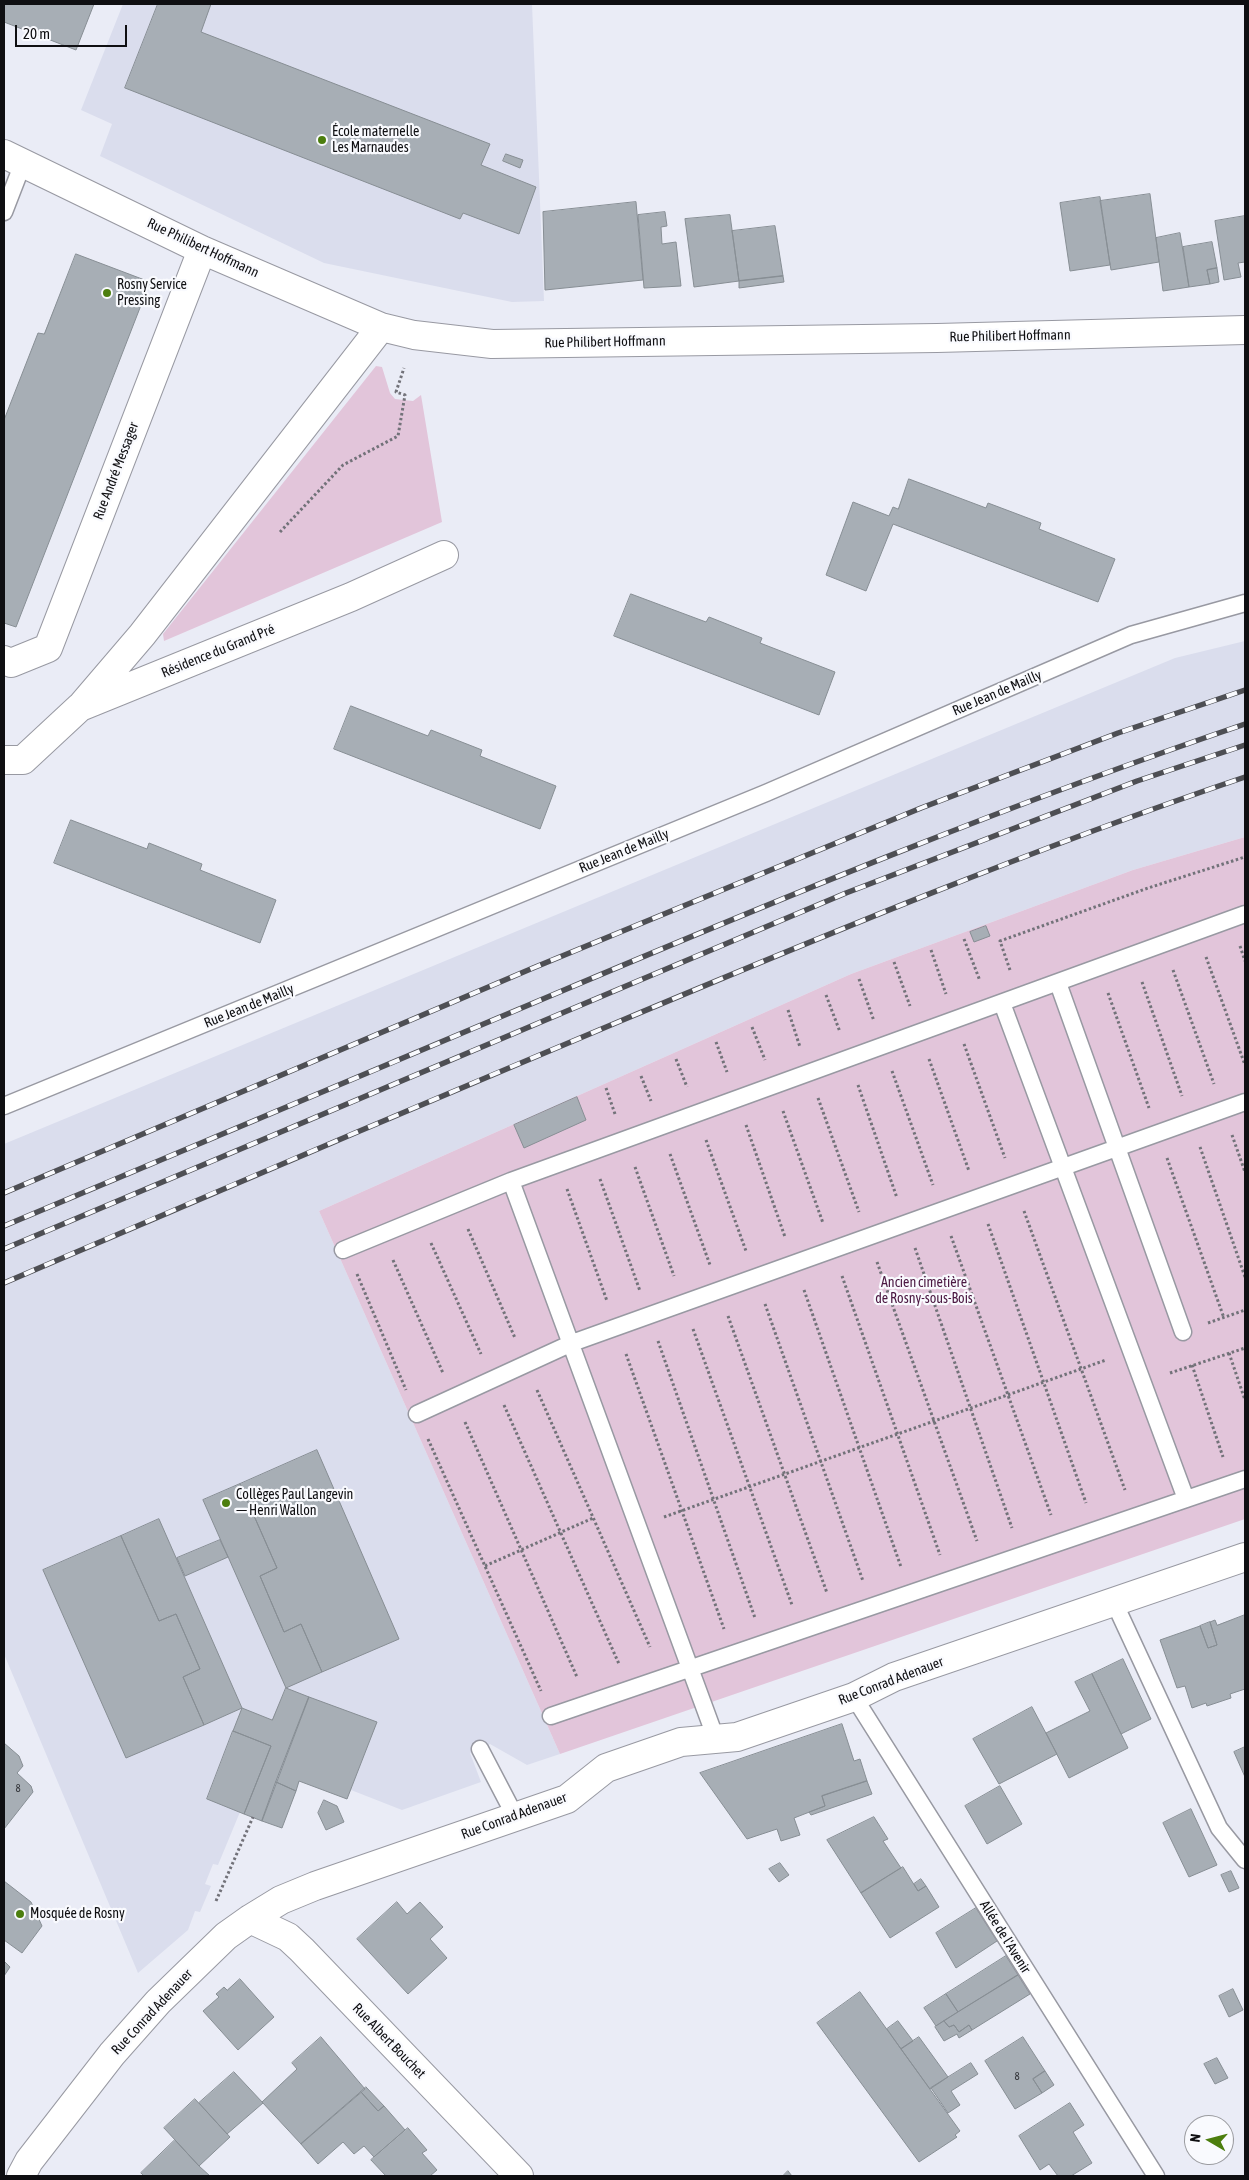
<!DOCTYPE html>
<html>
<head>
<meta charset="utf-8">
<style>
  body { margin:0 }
  #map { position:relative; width:1249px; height:2180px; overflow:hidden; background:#eaecf6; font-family:"Asap Condensed",sans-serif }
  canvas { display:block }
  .frame { position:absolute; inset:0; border:5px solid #0f0f12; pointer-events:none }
  .north { position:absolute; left:1184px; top:2115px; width:50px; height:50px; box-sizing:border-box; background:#f9fafe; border:1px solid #9b9ca0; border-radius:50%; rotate:278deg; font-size:14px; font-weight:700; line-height:20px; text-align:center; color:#0f0f12 }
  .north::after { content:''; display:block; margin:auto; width:18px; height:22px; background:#4c7e0e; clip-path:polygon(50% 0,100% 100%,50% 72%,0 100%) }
  .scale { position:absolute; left:15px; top:25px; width:112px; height:22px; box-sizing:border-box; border:2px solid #0f0f12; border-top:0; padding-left:6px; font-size:15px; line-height:18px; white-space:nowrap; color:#0f0f12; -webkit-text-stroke:4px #f9fafe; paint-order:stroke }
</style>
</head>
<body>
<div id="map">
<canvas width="1249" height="2180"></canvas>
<div class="frame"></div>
<div class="north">N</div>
<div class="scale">20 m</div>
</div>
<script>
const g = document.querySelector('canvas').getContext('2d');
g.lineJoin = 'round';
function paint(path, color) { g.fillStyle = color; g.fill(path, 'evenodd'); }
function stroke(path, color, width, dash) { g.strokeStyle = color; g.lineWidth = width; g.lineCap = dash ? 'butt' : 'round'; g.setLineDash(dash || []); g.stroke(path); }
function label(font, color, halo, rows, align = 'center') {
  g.font = font + ' "Asap Condensed",sans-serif'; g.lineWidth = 4.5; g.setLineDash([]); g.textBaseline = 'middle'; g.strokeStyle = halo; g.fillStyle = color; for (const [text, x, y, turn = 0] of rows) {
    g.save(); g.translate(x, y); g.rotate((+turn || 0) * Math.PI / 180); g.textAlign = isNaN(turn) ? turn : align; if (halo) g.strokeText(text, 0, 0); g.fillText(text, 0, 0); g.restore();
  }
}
const built = new Path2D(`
  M123 4H532L544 301 512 302 324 263 100 156 112 124 81 110Z
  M1245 641V837L1133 870 851 974 319 1211 560 1754 527 1765 490 1744 470 1753 481 1782 402 1810 351 1790 347 1799 300 1781 282 1828 240 1812 218 1865 213 1864 205 1884 211 1886 200 1912 195 1911 188 1930 138 1973 4 1654V1144L1175 658Z`);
const green = new Path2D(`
  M376 366 382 367 390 393 395 399 413 401 421 395 442 522 164 641 163 634Z
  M1245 837V1519L560 1754 319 1211 851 974 1133 870Z`);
const building = new Path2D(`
  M4 4H94L76 50 4 22Z
  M158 4H211L201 32 490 144 481 165 536 187 519 234 463 213 460 219 125 88Z
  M506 154 523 160 520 168 503 161Z
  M1150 194 1159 262 1111 270 1100 201Z
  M1100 197 1110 265 1070 271 1060 203Z
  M636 202 643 280 545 290 543 212Z
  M665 212 667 226 661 227 662 244 676 242 681 286 644 288 638 215Z
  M730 215 739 281 694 287 685 219Z
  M1245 216V262L1238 263 1241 277 1224 280 1215 221Z
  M775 226 783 276 739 281 732 231Z
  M1180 233 1189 287 1163 291 1156 238Z
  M1212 242 1217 268 1207 270 1210 284 1189 287 1183 247Z
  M76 254 150 282 16 627 4 623V420L38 333 44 334Z
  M1217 268 1219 282 1210 284 1207 270Z
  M783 276 784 282 739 288V281Z
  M909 479 986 508 988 503 1041 523 1039 529 1115 559 1098 602 893 524 866 591 826 575 853 502 889 516 893 507 898 509Z
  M631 594 706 622 709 617 762 638 760 643 835 672 819 715 614 636Z
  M351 706 428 736 431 730 482 750 480 756 556 786 540 829 334 749Z
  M71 820 147 849 149 843 202 864 200 870 276 900 260 943 54 863Z
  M986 926 990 936 974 942 970 932Z
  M577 1097 586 1120 524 1148 514 1125Z
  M317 1450 399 1639 322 1672 301 1624 284 1632 260 1576 277 1568 240 1484Z
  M240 1484 277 1568 260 1576 284 1632 301 1624 322 1672 286 1688 203 1500Z
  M159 1519 242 1708 204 1725 183 1677 200 1669 176 1614 159 1621 121 1536Z
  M121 1536 159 1621 176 1614 200 1669 183 1677 204 1725 126 1758 43 1570Z
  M220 1540 228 1557 185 1576 177 1558Z
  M1245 1615V1689L1230 1694 1231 1698 1207 1706 1206 1703 1192 1708 1185 1686 1177 1688 1160 1640 1200 1626 1208 1648 1217 1645 1210 1622 1215 1620 1217 1625Z
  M1210 1622 1217 1645 1208 1648 1200 1626Z
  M1123 1659 1151 1719 1121 1734 1092 1674Z
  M1092 1674 1128 1748 1069 1778 1046 1733 1090 1711 1075 1682Z
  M286 1688 309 1697 262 1821 244 1814 271 1746 233 1731 242 1708 272 1720Z
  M309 1697 377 1722 347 1799 299 1781 296 1791 276 1782Z
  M1032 1707 1057 1754 999 1784 973 1739Z
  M842 1724 854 1761 860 1759 867 1781 822 1796 825 1806 794 1818 800 1835 781 1841 777 1829 747 1839 700 1773Z
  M233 1731 271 1746 244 1814 207 1799Z
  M4 1743 19 1756 23 1766 17 1773 31 1786 33 1792 4 1829Z
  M1245 1747V1777L1234 1752Z
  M867 1781 872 1794 811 1815 809 1812 825 1806 822 1796Z
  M276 1782 296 1791 282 1828 262 1821Z
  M1000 1786 1022 1824 987 1844 965 1806Z
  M324 1800 337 1806 344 1822 326 1830 318 1813Z
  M1191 1809 1217 1865 1189 1877 1163 1823Z
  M874 1817 888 1839 883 1841 901 1868 861 1893 827 1840Z
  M780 1863 789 1875 779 1882 769 1869Z
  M903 1867 918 1891 926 1886 939 1907 890 1938 861 1893Z
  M1231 1871 1239 1888 1229 1892 1221 1875Z
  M921 1879 926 1886 918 1891 914 1884Z
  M4 1881 31 1902 42 1926 22 1953 4 1940Z
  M397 1902 407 1914 420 1902 443 1927 430 1939 447 1958 408 1994 357 1939Z
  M976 1908 997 1941 956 1968 936 1933Z
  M1006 1956 1018 1975 958 2012 946 1994Z
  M4 1961 10 1967 4 1976Z
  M1018 1975 1030 1994 972 2030 969 2025 959 2032 954 2025 949 2027 944 2021Z
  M240 1979 274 2017 238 2050 203 2011 219 1997 216 1994 224 1987 227 1990Z
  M1233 1989 1243 2010 1229 2017 1219 1996Z
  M860 1992 960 2131 955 2135 957 2137 919 2162 817 2023Z
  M946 1994 958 2012 936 2026 924 2008Z
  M898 2021 913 2041 901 2049 887 2029Z
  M944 2021 949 2027 954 2025 959 2032 969 2025 972 2030 959 2038 957 2034 944 2041 935 2027Z
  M321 2037 365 2089 301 2144 262 2102 297 2069 292 2063Z
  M919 2037 948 2077 930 2089 901 2049Z
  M1023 2037 1045 2071 1033 2079 1042 2093 1015 2109 985 2061Z
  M1217 2058 1228 2078 1215 2084 1204 2064Z
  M971 2063 978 2074 951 2091 960 2105 948 2113 931 2088Z
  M1045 2071 1054 2085 1042 2093 1033 2079Z
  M234 2072 263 2103 227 2134 199 2103Z
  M366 2087 384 2106 378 2111 361 2092Z
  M361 2092 378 2111 384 2106 405 2130 374 2157 364 2146 354 2154 343 2142 318 2164 301 2144Z
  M195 2099 230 2137 199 2166 164 2128Z
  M1070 2103 1084 2125 1073 2132 1092 2163 1071 2176H1058L1049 2164 1040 2170 1019 2136Z
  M408 2128 427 2150 422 2153 437 2170 430 2176H386L371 2160Z
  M175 2140 199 2166 210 2176H144L141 2173Z
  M788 2171 792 2176H783Z`);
const path = new Path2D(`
  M280 532 343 465 398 436 405 395 396 392 404 368
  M964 939 980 981
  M1240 946 1245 961
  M931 950 946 994
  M1206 957 1245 1065
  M894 962 910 1006
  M1010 970 1000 941 1148 888 1245 857
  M1173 970 1214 1084
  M859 979 874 1021
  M1142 982 1182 1096
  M1108 993 1149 1108
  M826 995 840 1032
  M788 1010 800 1047
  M752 1027 765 1060
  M716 1042 727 1072
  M964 1044 1005 1158
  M676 1059 687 1087
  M929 1059 969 1171
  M892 1071 933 1185
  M641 1076 651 1101
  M858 1085 897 1198
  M606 1088 615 1114
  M818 1098 859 1212
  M783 1111 823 1223
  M746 1125 785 1237
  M1232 1135 1245 1172
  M706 1140 746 1251
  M1200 1147 1245 1277
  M670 1154 710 1265
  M1167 1158 1224 1318
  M635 1167 674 1276
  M600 1179 640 1291
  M567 1189 607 1301
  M1024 1211 1125 1490
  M988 1224 1086 1503
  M468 1229 515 1338
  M951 1236 1051 1515
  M431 1243 481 1354
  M915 1248 1012 1528
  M393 1260 443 1373
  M877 1262 977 1541
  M357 1274 406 1390
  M842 1276 940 1555
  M804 1290 901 1567
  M765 1304 863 1581
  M728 1316 827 1593
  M1208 1323 1245 1310
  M693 1329 792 1605
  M658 1341 755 1618
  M1229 1353 1245 1400
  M626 1354 724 1629
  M1192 1365 1223 1457
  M1170 1373 1245 1348
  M537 1390 650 1647
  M504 1405 619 1664
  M465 1422 577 1677
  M428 1439 541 1691
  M664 1517 1106 1360
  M485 1566 593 1518
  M216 1901 253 1817`);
const lane = new Path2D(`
  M4 212 23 163
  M1058 983 1183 1332
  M1002 1003 1186 1499
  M4 1106 766 793 1131 635 1245 603
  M511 1181 716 1739
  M343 1250 511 1181 1245 914
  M417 1414 572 1343 1245 1102
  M1114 1602 1219 1828 1245 1860
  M854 1697 1156 2176
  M551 1716 1245 1479
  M480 1749 515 1816`);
const street = new Path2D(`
  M4 154 202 250 381 327 414 335 492 344 937 338 1245 330
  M4 660 11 663 48 648 202 250
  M83 704 142 635 381 327
  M4 760H23L80 707 351 597 444 555
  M250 1919 288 1937 302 1950 519 2176
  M21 2176 29 2161 112 2054 158 2002 226 1936 250 1919 281 1900 315 1886 567 1799 606 1768 681 1742 737 1737 854 1697 894 1677 1245 1557`);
const rail = new Path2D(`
  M4 1193 533 968 921 808 1118 733 1245 690
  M4 1226C186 1149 368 1073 550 996 779 899 1009 804 1245 724
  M4 1249 846 893 1137 781 1245 745
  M4 1283C208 1195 413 1108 618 1022 825 935 1032 849 1245 777`);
const markers = [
  [322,140,5,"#4c7e0e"],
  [107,293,5,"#4c7e0e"],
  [226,1503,5,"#4c7e0e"],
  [20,1914,5,"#4c7e0e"]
];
const numberNames = [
  ["8",18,1789],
  ["8",1017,2077]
];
const poiNames = [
  ["École maternelle",332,132],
  ["Les Marnaudes",332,148],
  ["Rosny Service",117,285],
  ["Pressing",117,301],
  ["Collèges Paul Langevin",236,1495],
  ["— Henri Wallon",236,1511],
  ["Mosquée de Rosny",30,1914]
];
const streetNames = [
  ["Rue Philibert Hoffmann",203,248,25],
  ["Rue Philibert Hoffmann",1010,336,-1],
  ["Rue Philibert Hoffmann",605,342,-1],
  ["Rue André Messager",116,471,-69],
  ["Résidence du Grand Pré",218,651,-22],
  ["Rue Jean de Mailly",997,693,-23],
  ["Rue Jean de Mailly",624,851,-22],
  ["Rue Jean de Mailly",249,1006,-22],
  ["Rue Conrad Adenauer",891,1681,-21],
  ["Rue Conrad Adenauer",514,1816,-20],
  ["Allée de l'Avenir",1005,1937,58],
  ["Rue Conrad Adenauer",152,2012,-47],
  ["Rue Albert Bouchet",389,2041,46]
];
const parkNames = [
  ["Ancien cimetière",924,1283],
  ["de Rosny-sous-Bois",924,1299]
];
paint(built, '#dadded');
paint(green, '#e2c5da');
paint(building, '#a7aeb5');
stroke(building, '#878e94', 1);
stroke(lane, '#9899a2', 19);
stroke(street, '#9899a2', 30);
stroke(path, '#727279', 3, [2.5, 2.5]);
stroke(lane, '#fff', 16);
stroke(street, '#fff', 28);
stroke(rail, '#4e4f54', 5.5);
stroke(rail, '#f9fafe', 4, [11]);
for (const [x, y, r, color] of markers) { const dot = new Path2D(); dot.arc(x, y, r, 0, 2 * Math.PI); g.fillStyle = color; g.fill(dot); stroke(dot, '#f9fafe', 2); }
label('11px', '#35373b', null, numberNames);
label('14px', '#0f0f12', '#f9fafe', poiNames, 'left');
label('14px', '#0f0f12', '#f9fafe', streetNames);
label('14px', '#4b1842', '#f9fafe', parkNames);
</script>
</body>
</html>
